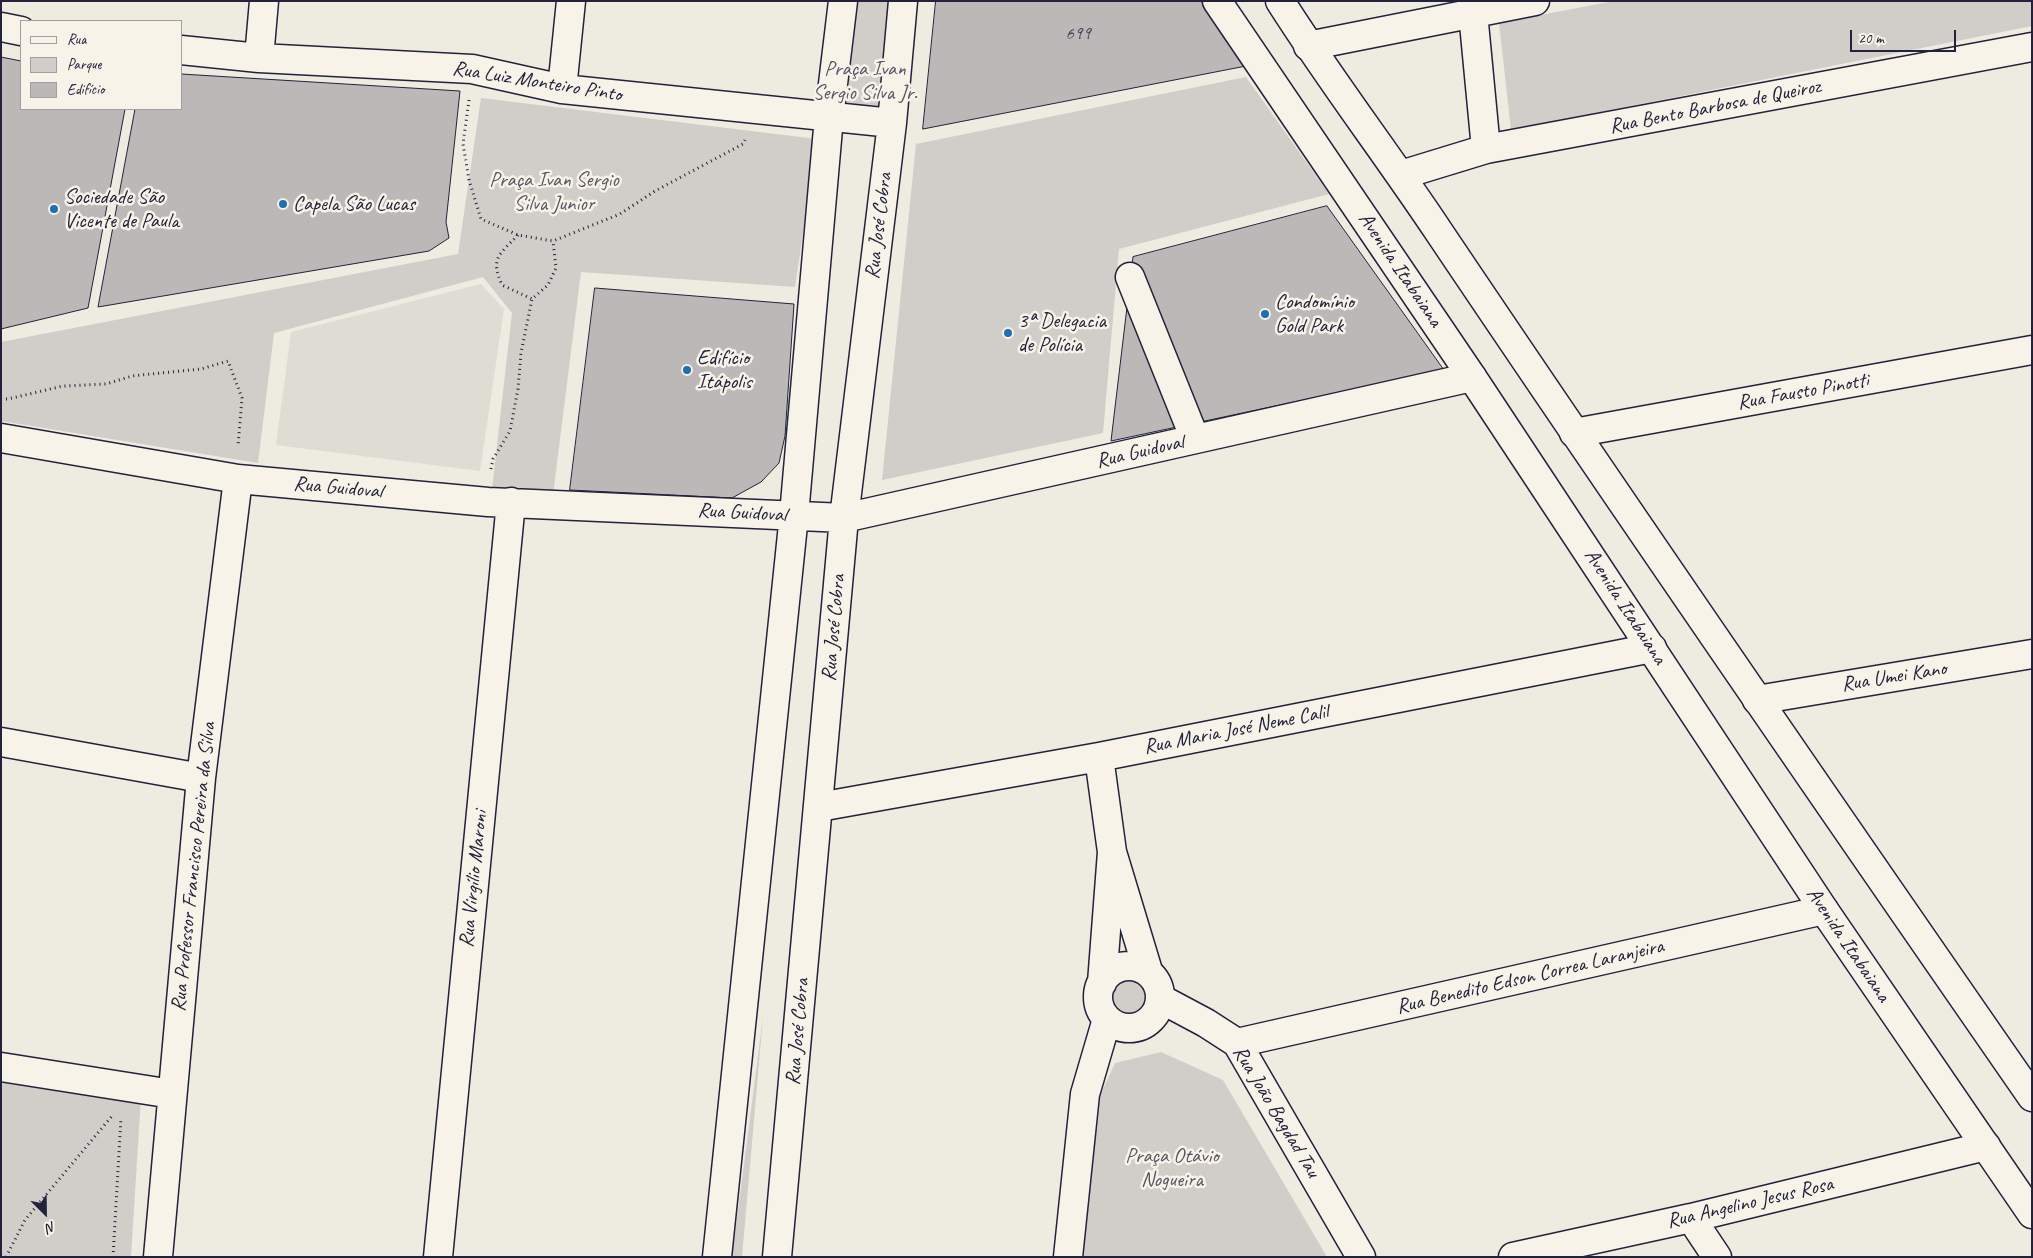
<!DOCTYPE html>
<html>
<head>
<meta charset="utf-8">
<style>
  body { margin:0 }
  #map { position:relative; width:2033px; height:1258px; overflow:hidden; background:#eeebe1; font-family:Caveat,sans-serif }
  canvas { display:block }
  .frame { position:absolute; inset:0; border:2px solid #22223b; pointer-events:none }
  .legend { position:absolute; left:20px; top:20px; width:162px; height:90px; box-sizing:border-box; background:#f7f3e8; border:1px solid #a29fa3; margin:0; padding:6px 9px; list-style:none; font-size:15px; color:#22223b }
  .legend li { display:flex; align-items:center; gap:10px; height:25px }
  .legend b { width:25px; border:1px solid #a29fa3 }
  .north { position:absolute; left:20px; top:1188px; width:50px; height:50px; -webkit-text-stroke:4px #f7f3e8; paint-order:stroke; rotate:157deg; font-size:14px; font-weight:700; line-height:20px; text-align:center; color:#22223b }
  .north::after { content:''; display:block; margin:auto; width:18px; height:22px; background:#22223b; clip-path:polygon(50% 0,100% 100%,50% 72%,0 100%) }
  .scale { position:absolute; left:1850px; top:30px; width:106px; height:22px; box-sizing:border-box; border:2px solid #22223b; border-top:0; padding-left:6px; font-size:15px; line-height:18px; white-space:nowrap; color:#22223b; -webkit-text-stroke:4px #f7f3e8; paint-order:stroke }
</style>
</head>
<body>
<div id="map">
<canvas width="2033" height="1258"></canvas>
<div class="frame"></div>
<ul class="legend">
<li><b style="height:6px;background:#f7f3e8"></b>Rua</li>
<li><b style="height:14px;background:#d1cdc9"></b>Parque</li>
<li><b style="height:14px;background:#bbb8b7"></b>Edifício</li>
</ul>
<div class="north">N</div>
<div class="scale">20 m</div>
</div>
<script>
const g = document.querySelector('canvas').getContext('2d');
g.lineJoin = 'round';
function paint(path, color) { g.fillStyle = color; g.fill(path, 'evenodd'); }
function stroke(path, color, width, dash) { g.strokeStyle = color; g.lineWidth = width; g.lineCap = dash ? 'butt' : 'round'; g.setLineDash(dash || []); g.stroke(path); }
function label(font, color, halo, rows, align = 'center') {
  g.font = font + ' Caveat,sans-serif'; g.lineWidth = 5; g.setLineDash([]); g.textBaseline = 'middle'; g.strokeStyle = halo; g.fillStyle = color; for (const [text, x, y, turn = 0] of rows) {
    g.save(); g.translate(x, y); g.rotate((+turn || 0) * Math.PI / 180); g.textAlign = isNaN(turn) ? turn : align; if (halo) g.strokeText(text, 0, 0); g.fillText(text, 0, 0); g.restore();
  }
}
const built = new Path2D(`
  M481 284 504 309 480 471 276 445 291 332Z`);
const green = new Path2D(`
  M850 1H898L886 114 837 109Z
  M1614 1H2032V26L1511 130 1499 23Z
  M1246 77 1329 194 1119 249 1103 433 882 480 916 144Z
  M481 98 817 139 795 287 581 272 553 495 491 498 512 313 483 277 274 333 258 463 1 421V342L458 254Z
  M1105 997a24 24 0 1 1 48 0a24 24 0 1 1-48 0Z
  M763 1017 742 1257H732Z
  M1161 1052 1223 1080 1327 1257H1076L1086 1126 1115 1063Z
  M1 1076 141 1096 131 1257H1Z`);
const building = new Path2D(`
  M936 1H1201L1246 66 923 129Z
  M1 57 21 61V109H125L88 308 1 329Z
  M181 74 460 91 446 222 449 238 429 251 98 307 135 109H181Z
  M1327 206 1444 370 1111 441 1133 257Z
  M595 288 794 304 785 436 779 463 761 482 732 498 570 490Z`);
const path = new Path2D(`
  M469 100 463 144 469 180 481 219 518 235 553 241 620 214 655 191 743 144 745 140
  M518 235C499 255 490 258 502 285L532 299
  M1 399H8L63 386 106 384 132 376 201 369 228 361 242 398 238 446
  M491 469 493 459 510 431 518 389 521 353 532 299 548 285 556 268 553 241
  M6 1257 25 1220 112 1116
  M113 1257 121 1118`);
const minor = new Path2D(`
  M1473 13 1486 149
  M1 27 21 31
  M1308 46 1535 1
  M181 50 259 58 472 69 562 89 892 123
  M259 58 264 1
  M562 89 571 1
  M1401 175 1486 149 2032 47
  M1130 277 1195 439
  M1574 433 2032 350
  M1 438 238 479 488 502 844 518 1472 377
  M1757 700 2032 654
  M1 742 201 778
  M1099 757 1112 852
  M819 807 1099 757 1652 648
  M1098 997a31 31 0 1 1 62 0a31 31 0 1 1-62 0Z
  M1102 983 1112 852 1148 971
  M1161 999 1206 1023 1237 1043 1361 1257
  M1237 1043 1824 910
  M1 1067 172 1094
  M1691 1218 1717 1257
  M158 1257 201 778 238 479
  M438 1257 511 502
  M717 1257 794 515 829 117 843 1
  M777 1257 844 518 892 123 903 1
  M1068 1257 1085 1094 1107 1019
  M1513 1257 1691 1218 1986 1146`);
const major = new Path2D(`
  M1217 1 1472 377 1824 910 2032 1214
  M1280 1C1330 80 1387 154 1439 232 1634 522 1833 810 2032 1097`);
const markers = [
  [283,204,5,"#1f6fb2"],
  [54,209,5,"#1f6fb2"],
  [1265,314,5,"#1f6fb2"],
  [1008,333,5,"#1f6fb2"],
  [687,370,5,"#1f6fb2"]
];
const numberNames = [
  ["699",1078,34]
];
const parkNames = [
  ["Praça Ivan",865,69],
  ["Sergio Silva Jr.",865,93],
  ["Praça Ivan Sergio",554,180],
  ["Silva Junior",554,204],
  ["Praça Otávio",1172,1156],
  ["Nogueira",1172,1180]
];
const streetNames = [
  ["Rua Luiz Monteiro Pinto",537,82,9],
  ["Rua Bento Barbosa de Queiroz",1715,107,-11],
  ["Rua José Cobra",879,226,-83],
  ["Avenida Itabaiana",1400,270,56],
  ["Rua Fausto Pinotti",1803,392,-10],
  ["Rua Guidoval",1140,452,-13],
  ["Rua Guidoval",338,488,5],
  ["Rua Guidoval",742,513,3],
  ["Avenida Itabaiana",1625,607,57],
  ["Rua José Cobra",834,628,-85],
  ["Rua Umei Kano",1894,677,-9],
  ["Rua Maria José Neme Calil",1236,730,-11],
  ["Rua Professor Francisco Pereira da Silva",194,867,-84],
  ["Rua Virgílio Maroni",474,879,-84],
  ["Avenida Itabaiana",1848,945,56],
  ["Rua Benedito Edson Correa Laranjeira",1530,977,-13],
  ["Rua José Cobra",798,1032,-85],
  ["Rua João Bagdad Tau",1276,1112,59],
  ["Rua Angelino Jesus Rosa",1750,1203,-13]
];
const poiNames = [
  ["Sociedade São",64,197],
  ["Vicente de Paula",64,221],
  ["Capela São Lucas",293,204],
  ["Condomínio",1275,302],
  ["Gold Park",1275,326],
  ["3ª Delegacia",1018,321],
  ["de Polícia",1018,345],
  ["Edifício",697,358],
  ["Itápolis",697,382]
];
paint(built, '#dfdcd4');
paint(green, '#d1cdc9');
paint(building, '#bbb8b7');
stroke(building, '#22223b', 1);
stroke(minor, '#22223b', 31);
stroke(major, '#22223b', 31);
stroke(path, '#22223b', 3, [1, 4]);
stroke(minor, '#f7f3e8', 28);
stroke(major, '#f7f3e8', 28);
for (const [x, y, r, color] of markers) { const dot = new Path2D(); dot.arc(x, y, r, 0, 2 * Math.PI); g.fillStyle = color; g.fill(dot); stroke(dot, '#f7f3e8', 2); }
label('19px', '#48485a', null, numberNames);
label('21px', '#575566', '#f7f3e8', parkNames);
label('21px', '#22223b', '#f7f3e8', streetNames);
label('21px', '#22223b', '#f7f3e8', poiNames, 'left');
</script>
</body>
</html>
